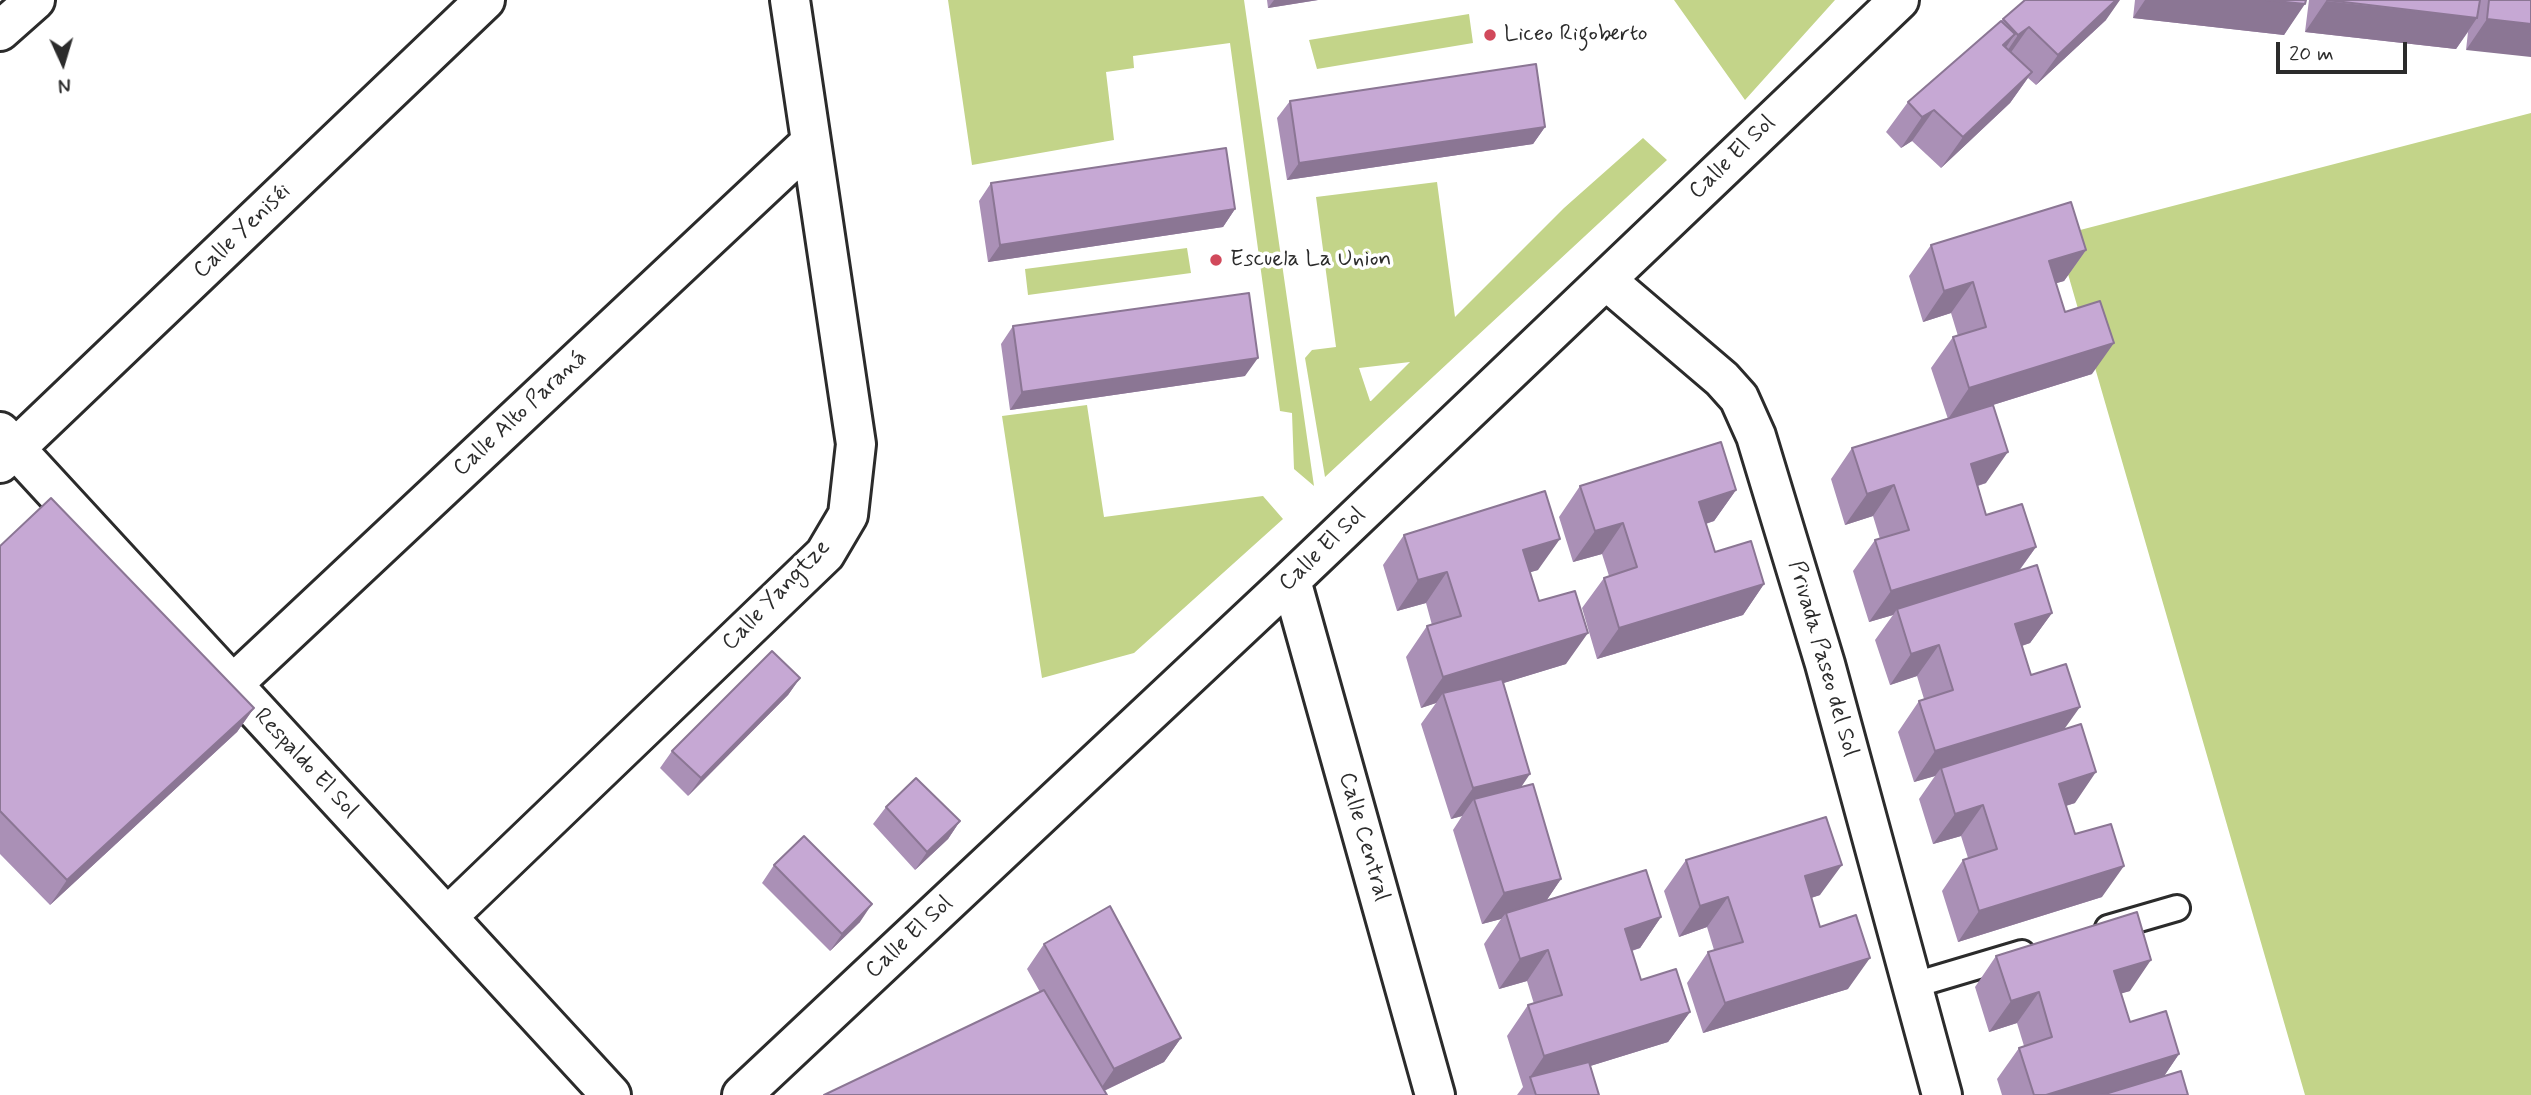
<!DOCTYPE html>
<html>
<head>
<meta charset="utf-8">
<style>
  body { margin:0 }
  #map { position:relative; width:2531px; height:1095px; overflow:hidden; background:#fff; font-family:Mynerve,sans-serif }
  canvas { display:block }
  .north { position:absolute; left:28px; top:28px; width:70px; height:70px; -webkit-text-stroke:5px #fff; paint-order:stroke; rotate:176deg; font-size:19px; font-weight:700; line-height:28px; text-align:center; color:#2b2b2b }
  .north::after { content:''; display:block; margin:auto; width:24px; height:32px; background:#2b2b2b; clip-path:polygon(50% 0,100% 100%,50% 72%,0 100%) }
  .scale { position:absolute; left:2276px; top:42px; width:131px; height:32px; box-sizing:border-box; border:4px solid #2b2b2b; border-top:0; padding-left:9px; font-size:21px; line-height:24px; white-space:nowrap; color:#2b2b2b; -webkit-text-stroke:5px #fff; paint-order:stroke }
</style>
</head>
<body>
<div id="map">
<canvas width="2531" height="1095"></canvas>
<div class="north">N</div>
<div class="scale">20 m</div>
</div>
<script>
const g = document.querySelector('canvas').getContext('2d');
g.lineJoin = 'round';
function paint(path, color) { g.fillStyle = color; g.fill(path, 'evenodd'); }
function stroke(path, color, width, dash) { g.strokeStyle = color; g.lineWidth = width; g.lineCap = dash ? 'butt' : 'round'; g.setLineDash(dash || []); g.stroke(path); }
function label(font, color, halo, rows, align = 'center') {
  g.font = font + ' Mynerve,sans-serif'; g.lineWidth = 7; g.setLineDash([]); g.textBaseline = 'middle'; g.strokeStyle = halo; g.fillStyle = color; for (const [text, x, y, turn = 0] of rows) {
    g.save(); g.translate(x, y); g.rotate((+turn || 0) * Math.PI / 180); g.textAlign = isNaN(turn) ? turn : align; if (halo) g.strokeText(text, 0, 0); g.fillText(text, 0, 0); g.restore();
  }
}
const green = new Path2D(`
  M948 0H1244L1314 486 1294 469 1292 413 1280 411 1230 43 1133 56 1134 68 1106 72 1114 140 972 165Z
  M1674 0H1835L1745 100Z
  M1469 14 1473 43 1317 69 1309 40Z
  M2531 113V1095H2305L2057 236Z
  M1643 138 1667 160 1325 477 1305 358 1312 350 1336 347 1316 197 1437 182 1455 317 1564 208ZM1410 362 1371 401H1370L1359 368Z
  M1187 248 1191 273 1028 295 1025 269Z
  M1087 405 1104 517 1263 496 1283 519 1134 653 1042 678 1002 416Z`);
const lane = new Path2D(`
  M2108 928 2177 908
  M1911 986 2022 953`);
const street = new Path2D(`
  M0 31 35 0
  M1606 280 1722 379 1739 398 1756 436 1825 664 1942 1095
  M0 432 611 1095
  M0 463 485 0
  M1291 580 1435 1095
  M232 685 810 143
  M447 917 825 554 848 515 856 444 790 0
  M742 1095 1291 580 1899 0`);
const wall = new Path2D(`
  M1267 0H1318L1268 8Z
  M2135 0H2306L2284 35 2133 18Z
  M2309 0H2531L2466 50 2468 32 2456 49 2305 32Z
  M2003 19 2106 20 2036 85 2028 78 2010 103 1941 168 1912 141 1901 148 1886 132 1908 102Z
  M1290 101 1545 127 1533 144 1287 180 1277 118Z
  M991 183 1235 209 1223 227 988 262 979 201Z
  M1931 245 2086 250 2064 281 2056 283 2065 312 2092 374 1948 419 1931 368 1953 337 1958 336 1951 313 1923 322 1909 276Z
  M1013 326 1245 376 1010 410 1001 344Z
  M1852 448 1986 483 1978 486 1986 515 2036 547 2019 571 2052 613 2030 643 2022 646 2031 675 2064 730 2075 803 2066 806 2075 834 2102 897 1958 942 1942 891 1963 860 1968 858 1961 836 1933 844 1919 799 1935 776 1914 782 1898 732 1919 701 1924 699 1917 676 1890 685 1875 640 1893 615 1869 622 1853 571 1875 540 1880 539 1873 516 1845 525 1831 479Z
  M1580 486 1736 490 1714 521 1706 524 1715 552 1764 584 1743 615 1597 659 1582 608 1604 578 1609 576 1602 554 1573 562 1559 517Z
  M1404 535 1538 570 1530 572 1539 601 1566 664 1503 683 1521 787 1561 879 1546 901 1661 917 1640 948 1632 951 1641 980 1690 1012 1668 1042 1590 1066 1599 1095H1517L1523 1087 1507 1036 1528 1005 1534 1004 1527 981 1499 989 1484 944 1501 919 1482 924 1453 830 1462 816 1451 819 1421 724 1436 703 1421 708 1406 657 1427 626 1432 625 1426 603 1397 611 1383 565Z
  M0 546 254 708 237 732 50 905 0 854Z
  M800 678 788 695 688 796 660 768 672 751Z
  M886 807 960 821 948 839 915 870 873 824Z
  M1686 860 1820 895 1811 898 1820 927 1848 989 1703 1033 1687 983 1708 952 1714 950 1707 927 1679 937 1664 891Z
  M774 865 860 922 830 951 762 883Z
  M1044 944 1181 1038 1164 1062 1104 1091 1040 992 1027 969Z
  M1996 956 2130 991 2121 993 2130 1022 2179 1054 2164 1076 2188 1095H2002L1997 1079 2019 1048 2024 1046 2017 1023 1989 1032 1975 987Z`);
const shadedWall = new Path2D(`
  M1274 0H1318L1268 8Z
  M2116 0H2120L2106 20 2036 85 2058 55Z
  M2145 0H2266L2305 4 2284 35 2133 18Z
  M2326 1 2477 18 2456 49 2305 32Z
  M2487 19 2531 24V57L2466 50Z
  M2029 27 2007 58 1997 66 2018 35Z
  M2015 34 1994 65 2003 45Z
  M2032 72 2010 103 1941 168 1963 137Z
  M1934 110 1912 141 1901 148 1922 117Z
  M1545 127 1533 144 1287 180 1299 163Z
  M1235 209 1223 227 988 262 1000 245Z
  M2086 250 2064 281 2027 292 2049 261Z
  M1973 282 1951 313 1923 322 1944 291Z
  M2114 343 2092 374 1948 419 1969 388Z
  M1258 358 1245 376 1010 410 1022 392Z
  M2008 452 1986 483 1949 494 1971 464Z
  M1894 485 1873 516 1845 525 1867 494Z
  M1736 490 1714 521 1678 532 1699 502Z
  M1623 523 1602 554 1573 562 1595 531Z
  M1560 539 1538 570 1501 581 1523 550Z
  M2036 547 2014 577 1897 609 1893 615 1869 622 1891 591Z
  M1447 572 1426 603 1397 611 1418 580Z
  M1764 584 1743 615 1597 659 1619 628Z
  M2052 613 2030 643 1993 655 2015 624Z
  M1588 633 1566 664 1445 701 1443 693 1436 703 1421 708 1443 677Z
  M1939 645 1917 676 1890 685 1911 654Z
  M800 678 788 695 688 796 701 778Z
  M2080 707 2058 738 1941 768 1935 776 1914 782 1935 751Z
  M254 708 237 732 50 905 67 880Z
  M2096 772 2075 803 2038 814 2059 784Z
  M1530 774 1509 805 1474 799 1462 816 1451 819 1473 788Z
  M1983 805 1961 836 1933 844 1955 814Z
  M960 821 948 839 915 870 927 852Z
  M1842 865 1820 895 1783 907 1805 876Z
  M2124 866 2102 897 1958 942 1979 911Z
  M1561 879 1540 910 1506 913 1501 919 1482 924 1504 893Z
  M1728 897 1707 927 1679 937 1700 906Z
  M872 904 860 922 830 951 842 934Z
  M1661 917 1640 948 1603 959 1625 929Z
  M1548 950 1527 981 1499 989 1520 959Z
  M1870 958 1848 989 1703 1033 1725 1003Z
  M2151 960 2130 991 2093 1002 2114 971Z
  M2039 992 2017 1023 1989 1032 2011 1001Z
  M1690 1012 1668 1042 1532 1084 1530 1077 1544 1056Z
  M1181 1038 1164 1062 1097 1094 1114 1069Z
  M2179 1054 2158 1085 2125 1095H2046Z`);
const building = new Path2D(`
  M2025 0H2116L2058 55 2029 27 2018 35 2003 19Z
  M2266 0H2306L2305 4Z
  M2327 0H2480L2477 18Z
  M2489 0H2531V24L2487 19Z
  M2001 21 2015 34 2003 45 2032 72 1963 137 1934 110 1922 117 1908 102Z
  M1536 64 1545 127 1299 163 1290 101Z
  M1226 148 1235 209 1000 245 991 183Z
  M2071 202 2086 250 2049 261 2065 312 2100 301 2114 343 1969 388 1953 337 1986 327 1973 282 1944 291 1931 245Z
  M1249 293 1258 358 1022 392 1013 326Z
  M1993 405 2008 452 1971 464 1986 515 2022 504 2036 547 1891 591 1875 540 1909 530 1894 485 1867 494 1852 448Z
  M1721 442 1736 490 1699 502 1715 552 1751 541 1764 584 1619 628 1604 578 1637 567 1623 523 1595 531 1580 486Z
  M1545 491 1560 539 1523 550 1539 601 1575 591 1588 633 1443 677 1427 626 1461 616 1447 572 1418 580 1404 535Z
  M51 498 254 708 67 880 0 811V546Z
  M2037 565 2052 613 2015 624 2031 675 2066 664 2080 707 1935 751 1919 701 1953 690 1939 645 1911 654 1897 609Z
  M772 651 800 678 701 778 672 751Z
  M1502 679 1530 774 1473 788 1443 693Z
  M2081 724 2096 772 2059 784 2075 834 2111 824 2124 866 1979 911 1963 860 1997 849 1983 805 1955 814 1941 768Z
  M916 778 960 821 927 852 886 807Z
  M1533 784 1561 879 1504 893 1474 799Z
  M1826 817 1842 865 1805 876 1820 927 1856 915 1870 958 1725 1003 1708 952 1743 942 1728 897 1700 906 1686 860Z
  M804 836 872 904 842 934 774 865Z
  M1646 870 1661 917 1625 929 1641 980 1676 969 1690 1012 1544 1056 1528 1005 1562 995 1548 950 1520 959 1506 913Z
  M1110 906 1181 1038 1114 1069 1044 944Z
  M2137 912 2151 960 2114 971 2130 1022 2166 1011 2179 1054 2046 1095H2034L2019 1048 2052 1037 2039 992 2011 1001 1996 956Z
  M1044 990 1107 1095H824Z
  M1589 1062 1599 1095H1536L1530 1077Z
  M2181 1071 2188 1095H2102Z`);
const markers = [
  [1490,35,7,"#d1495b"],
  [1216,260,7,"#d1495b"]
];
const poiNames = [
  ["Liceo Rigoberto",1504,35],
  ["Escuela La Union",1230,260]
];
const streetNames = [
  ["Calle El Sol",1733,158,-44],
  ["Calle Yeniséi",243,232,-44],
  ["Calle Alto Paraná",521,414,-43],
  ["Calle El Sol",1323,550,-44],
  ["Calle Yangtze",777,596,-46],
  ["Privada Paseo del Sol",1822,659,74],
  ["Respaldo El Sol",305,764,47],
  ["Calle Central",1363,837,74],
  ["Calle El Sol",910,938,-43]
];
paint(green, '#c3d489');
stroke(lane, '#2b2b2b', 30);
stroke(street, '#2b2b2b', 44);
stroke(lane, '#fff', 24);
stroke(street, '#fff', 38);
paint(wall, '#aa90b6');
paint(shadedWall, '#8b7694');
paint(building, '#c6a8d4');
stroke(building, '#8b7694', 2);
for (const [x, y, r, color] of markers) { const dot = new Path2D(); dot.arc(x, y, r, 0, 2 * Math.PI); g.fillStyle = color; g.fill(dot); stroke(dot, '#fff', 2.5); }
label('23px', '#2b2b2b', '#fff', poiNames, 'left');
label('23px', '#2b2b2b', '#fff', streetNames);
</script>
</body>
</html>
